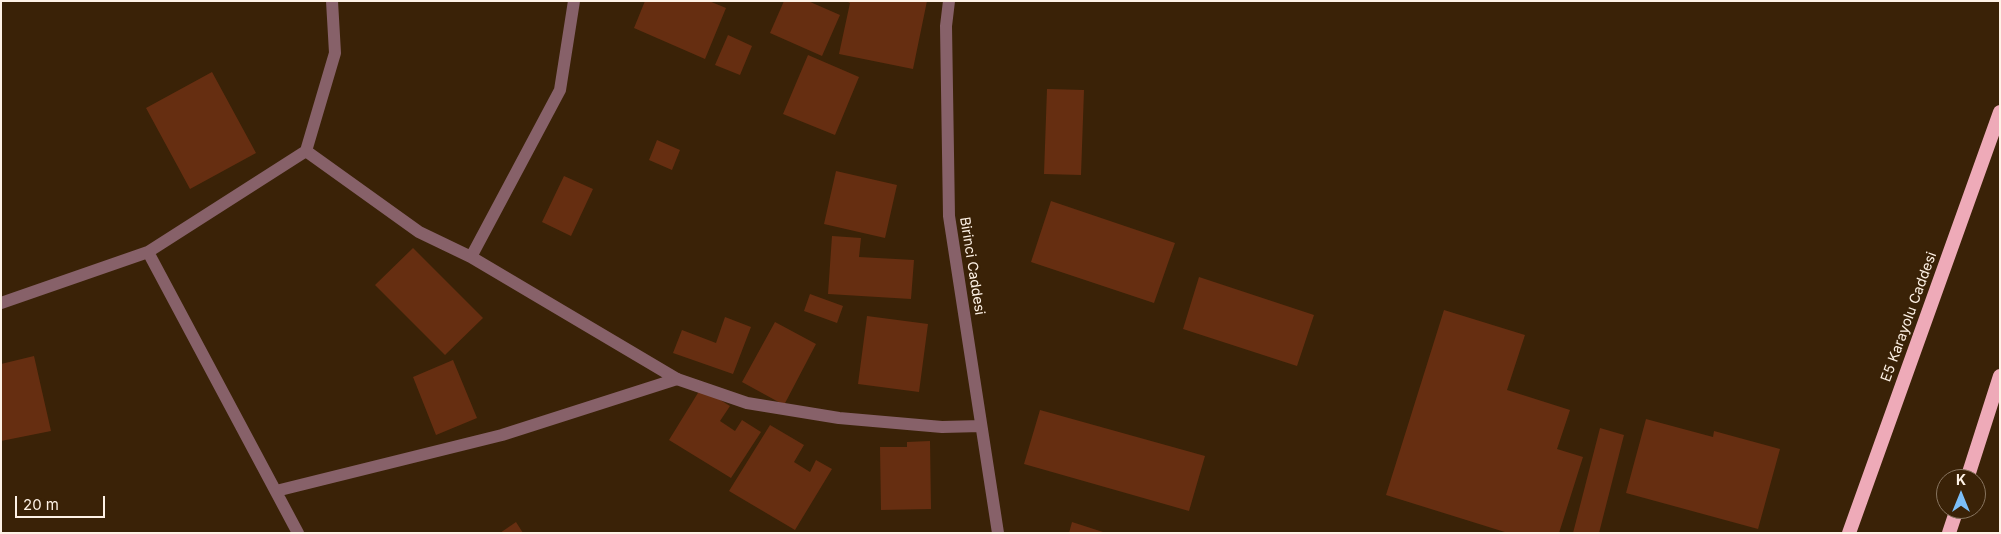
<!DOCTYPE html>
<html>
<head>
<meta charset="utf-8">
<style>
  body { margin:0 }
  #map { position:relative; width:2001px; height:534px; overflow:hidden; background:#3a2207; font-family:Inter,sans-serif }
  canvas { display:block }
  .frame { position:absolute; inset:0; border:2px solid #fef2e6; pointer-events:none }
  .north { position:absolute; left:1936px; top:469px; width:50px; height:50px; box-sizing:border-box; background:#3a2207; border:1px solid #887560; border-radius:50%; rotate:0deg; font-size:14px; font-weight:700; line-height:20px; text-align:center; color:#fef2e6 }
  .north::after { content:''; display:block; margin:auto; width:18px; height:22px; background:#7bbef8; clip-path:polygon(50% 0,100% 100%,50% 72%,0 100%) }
  .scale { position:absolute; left:15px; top:496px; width:90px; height:22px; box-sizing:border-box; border:2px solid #fef2e6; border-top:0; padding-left:6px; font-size:15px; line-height:18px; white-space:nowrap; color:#fef2e6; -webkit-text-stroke:4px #3a2207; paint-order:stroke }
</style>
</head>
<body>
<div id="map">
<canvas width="2001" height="534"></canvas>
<div class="frame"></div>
<div class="north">K</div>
<div class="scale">20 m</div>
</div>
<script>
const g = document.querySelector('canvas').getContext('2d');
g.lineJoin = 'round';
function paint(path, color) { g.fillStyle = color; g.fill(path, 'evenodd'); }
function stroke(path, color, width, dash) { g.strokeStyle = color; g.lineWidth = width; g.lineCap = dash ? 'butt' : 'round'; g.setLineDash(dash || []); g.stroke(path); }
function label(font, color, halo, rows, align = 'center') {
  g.font = font + ' Inter,sans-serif'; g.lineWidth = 4; g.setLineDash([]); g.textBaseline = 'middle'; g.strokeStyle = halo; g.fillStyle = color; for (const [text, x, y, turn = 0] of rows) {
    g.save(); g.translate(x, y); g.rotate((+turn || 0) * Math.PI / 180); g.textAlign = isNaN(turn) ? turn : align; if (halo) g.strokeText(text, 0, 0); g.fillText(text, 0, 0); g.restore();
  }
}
const building = new Path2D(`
  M645 1H709L726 8 705 59 634 28Z
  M784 1H808L840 15 822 56 770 33Z
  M846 1H927L913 69 839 54 850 3Z
  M728 35 752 46 740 75 715 65Z
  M808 55 859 77 835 135 783 114Z
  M212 72 256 153 190 189 146 108Z
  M1047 89 1084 90 1081 175 1044 174Z
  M657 140 680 150 672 170 649 160Z
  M836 171 897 185 885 238 824 224Z
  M564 176 593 189 571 236 542 222Z
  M1051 201 1175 243 1154 303 1031 262Z
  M832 236 861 238 859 257 914 260 911 299 828 294Z
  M413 248 483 318 445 355 375 285Z
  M1199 277 1314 315 1297 366 1183 329Z
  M810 294 843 306 837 323 804 311Z
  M1444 310 1525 335 1507 390 1570 410 1557 449 1583 457 1559 533H1508L1386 495Z
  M867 316 928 324 919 392 858 384Z
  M725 317 751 327 733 374 673 353 682 330 716 343Z
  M775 322 816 344 784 405 742 382Z
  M34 356 51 431 1 441V364Z
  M453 360 477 418 436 435 413 377Z
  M701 388 730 406 720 421 735 431 742 420 761 432 731 478 669 440Z
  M1040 410 1205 456 1189 511 1024 464Z
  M1646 419 1713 437 1714 431 1780 449 1758 529 1626 493Z
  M770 425 804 445 794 462 810 472 816 460 832 469 795 530 729 491Z
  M1600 428 1624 435 1599 533H1573Z
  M930 441 931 509 881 510 880 447H907V442Z
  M516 522 523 533H500Z
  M1072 522 1103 532V533H1069Z`);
const minor = new Path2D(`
  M306 151 335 53 332 1
  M148 252 298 533
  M471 257 560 90 574 1
  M1 303 148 252 306 151 419 232 471 257 677 379
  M276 491 502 435 677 379`);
const tertiary = new Path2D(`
  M949 1 946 26 949 216 998 533
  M677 379 747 403 839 418 942 427 981 426`);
const trunk = new Path2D(`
  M1967 479 2000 376
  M1849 533 2000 112
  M1949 533 1957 509`);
const streetNames = [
  ["Birinci Caddesi",972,266,81],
  ["E5 Karayolu Caddesi",1909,317,-70]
];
paint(building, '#662e11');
stroke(minor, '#876169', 12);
stroke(tertiary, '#876169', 12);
stroke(trunk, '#eeaab8', 14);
label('14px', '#fef2e6', '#3a2207', streetNames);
</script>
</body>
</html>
